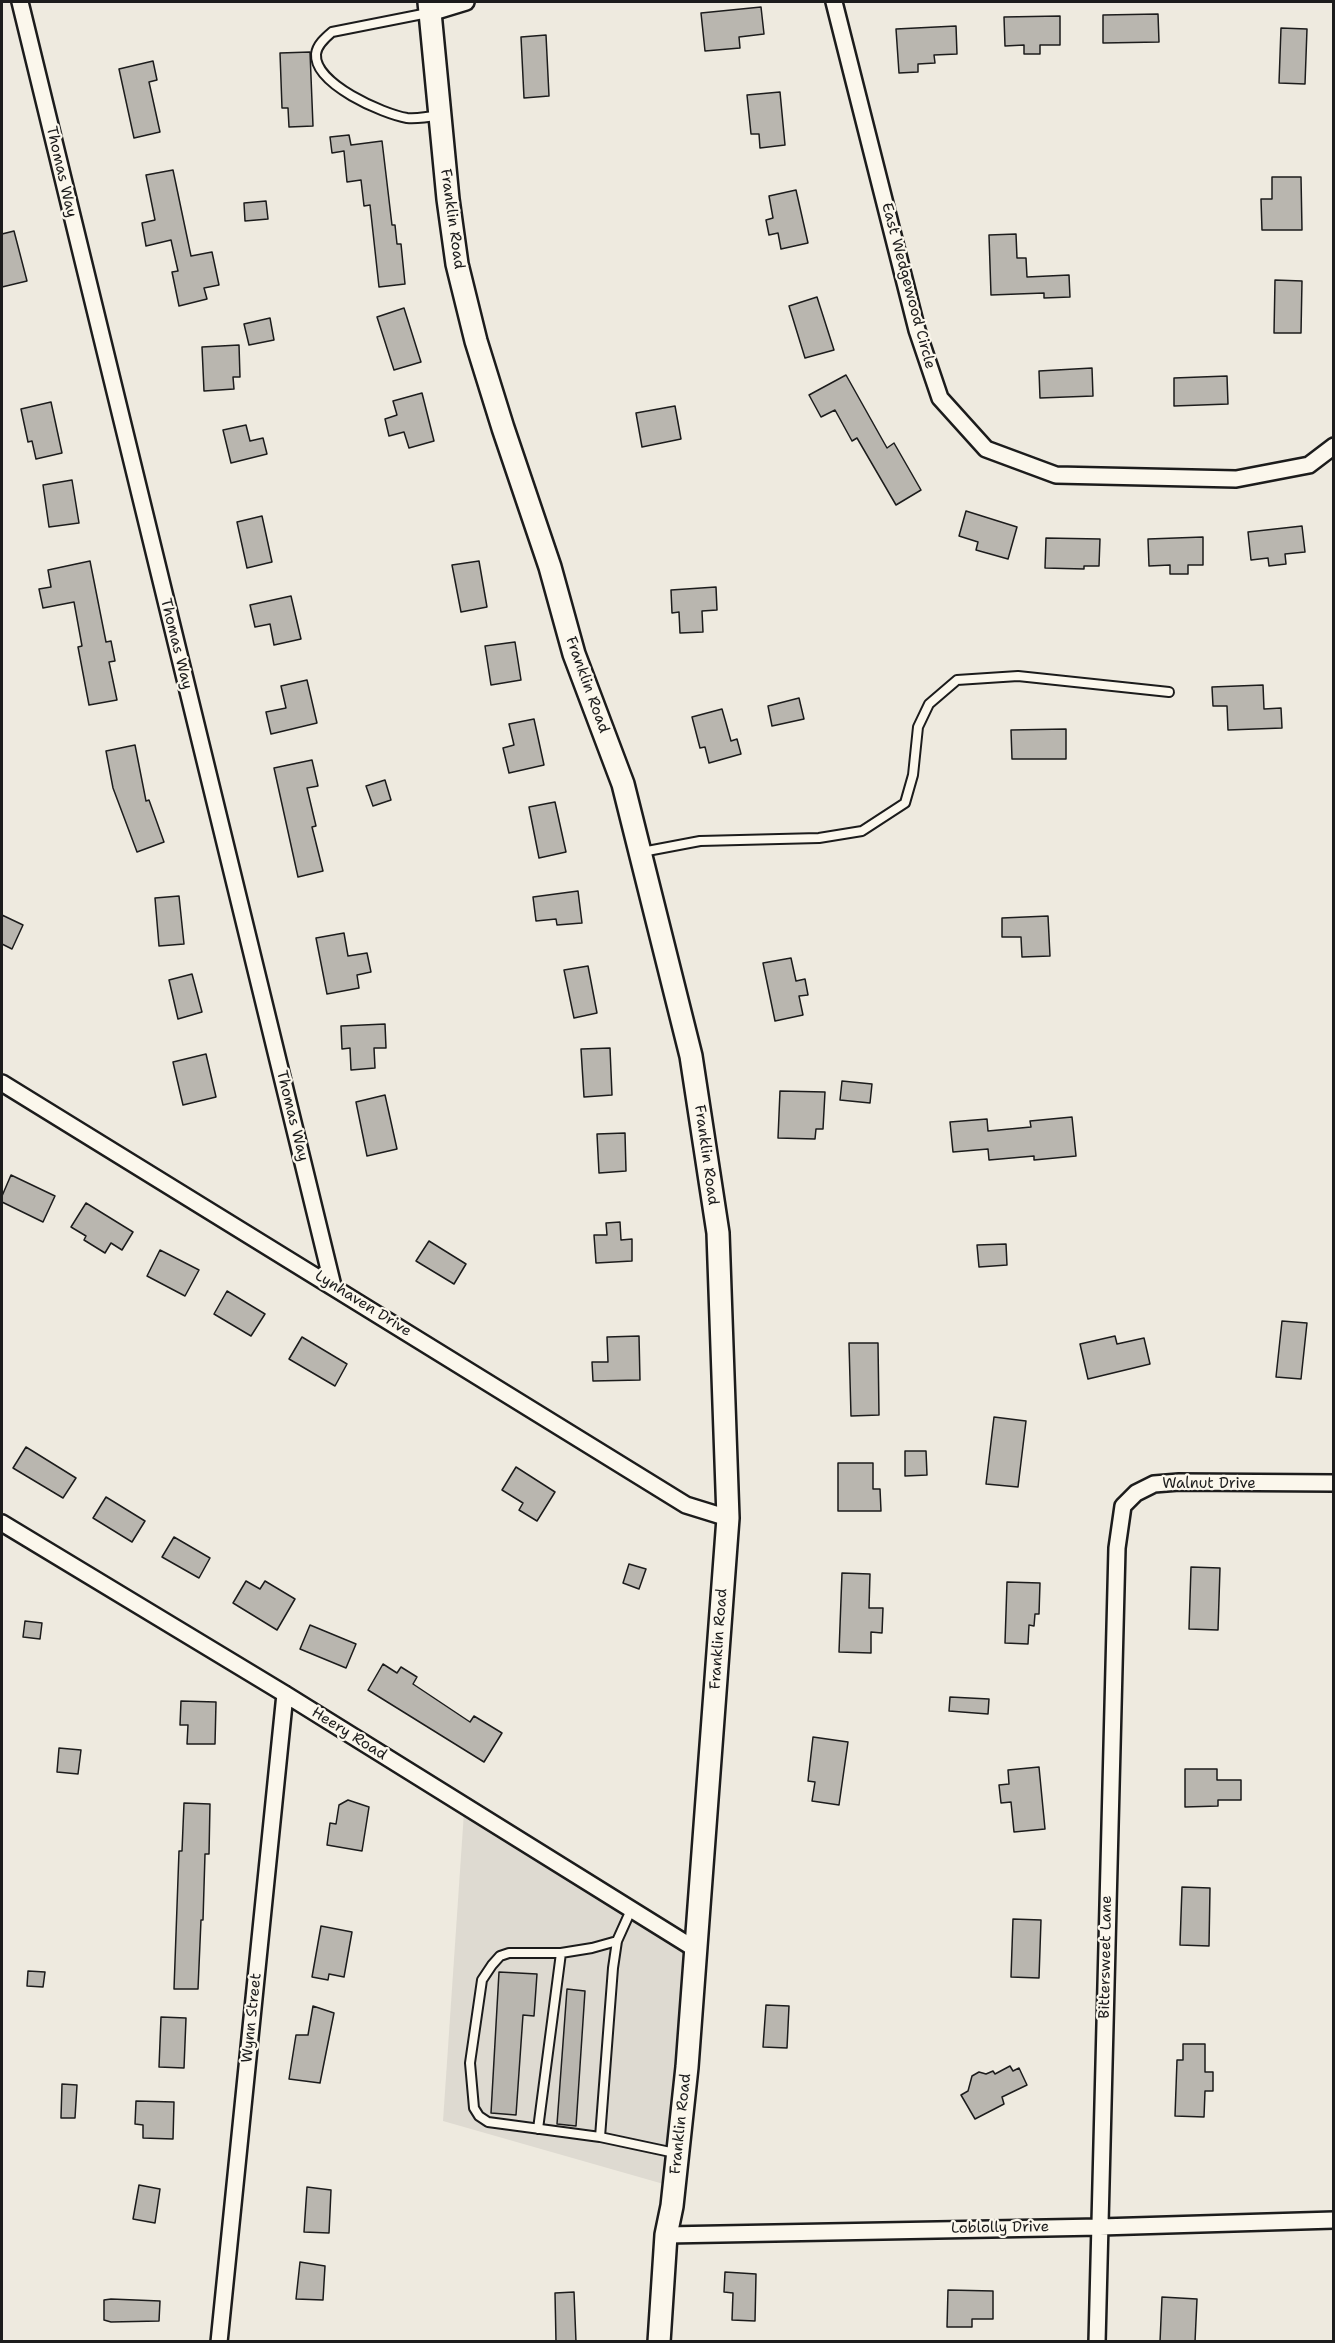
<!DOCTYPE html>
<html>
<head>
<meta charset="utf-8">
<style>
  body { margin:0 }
  #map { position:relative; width:1335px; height:2343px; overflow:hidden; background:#eeeadf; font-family:"Shantell Sans",sans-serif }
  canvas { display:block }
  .frame { position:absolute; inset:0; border:3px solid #1c1c1c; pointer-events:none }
</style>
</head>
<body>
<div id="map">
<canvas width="1335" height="2343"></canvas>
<div class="frame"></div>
</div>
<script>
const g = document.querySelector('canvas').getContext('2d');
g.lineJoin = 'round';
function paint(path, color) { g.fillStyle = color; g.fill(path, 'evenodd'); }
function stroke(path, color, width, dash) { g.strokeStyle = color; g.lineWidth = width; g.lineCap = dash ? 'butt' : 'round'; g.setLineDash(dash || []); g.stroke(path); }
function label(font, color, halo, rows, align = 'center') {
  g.font = font + ' "Shantell Sans",sans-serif'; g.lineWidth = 4.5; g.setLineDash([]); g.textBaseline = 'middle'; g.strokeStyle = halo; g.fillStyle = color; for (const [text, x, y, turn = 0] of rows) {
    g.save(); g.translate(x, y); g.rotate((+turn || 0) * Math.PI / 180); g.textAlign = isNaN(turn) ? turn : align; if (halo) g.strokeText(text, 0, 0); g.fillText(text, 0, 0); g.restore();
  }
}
const built = new Path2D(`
  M464 1812 700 1947 674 2187 443 2121Z`);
const building = new Path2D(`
  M761 7 764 34 739 37 740 48 705 51 701 13Z
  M1158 14 1159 42 1103 43V15Z
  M1060 16V45H1040V54H1024V45L1005 46 1004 17Z
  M956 26 957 54 934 55 935 63 918 64V72L899 73 896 29Z
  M1281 28 1307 29 1305 84 1279 83Z
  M546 35 549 96 524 98 521 37Z
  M310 52 313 126 289 127 288 108H282L280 53Z
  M153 61 157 80 149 82 160 132 134 138 119 69Z
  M780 92 785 145 760 148 759 134H751L747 95Z
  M349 135 351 145 382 141 392 225H395L397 244H401L405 284 379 287 370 205 364 206 361 180 347 182 344 151 332 153 330 137Z
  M173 170 191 256 212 252 219 285 204 288 207 299 179 306 172 272 178 271 171 240 146 246 142 223 155 220 146 175Z
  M1272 177H1301L1302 230H1262L1261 199H1272Z
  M796 190 808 243 781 249 778 233 769 235 766 220 773 218 769 196Z
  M266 201 268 219 245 221 244 203Z
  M14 231 27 281 2 287V234Z
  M1016 234 1017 258H1026L1027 277 1069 275 1070 297 1044 298V293L991 295 989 235Z
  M1275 280 1302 281 1301 333H1274Z
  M817 297 834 350 805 358 789 306Z
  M404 308 421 362 394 370 377 317Z
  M270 318 274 340 249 345 244 324Z
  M239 345 240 377H233L234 389 204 391 202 347Z
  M1092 368 1093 396 1040 398 1039 371Z
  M846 375 887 448 894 443 921 490 896 505 857 438 852 441 835 410 821 417 809 395Z
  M1227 376 1228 404 1174 406V378Z
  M422 393 434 441 409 448 404 432 389 436 385 419 397 415 393 401Z
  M51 402 62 453 36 459 32 441 28 442 21 409Z
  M675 406 681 439 642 447 636 413Z
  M246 425 250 441 263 438 267 454 231 463 223 430Z
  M72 480 79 523 49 527 43 485Z
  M966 511 1017 527 1008 559 976 550 978 542 959 536Z
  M262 516 272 562 247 568 237 522Z
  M1302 526 1305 552 1285 554 1286 564 1269 566 1268 558 1251 560 1248 532Z
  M1203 537V565H1188V574H1170V565L1149 566 1148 539Z
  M1046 538 1100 539 1099 566H1084V569L1045 568Z
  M90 561 106 642 111 641 115 661 109 662 117 700 89 705 78 647 82 646 74 602 43 608 39 589 51 587 48 570Z
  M479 561 487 607 461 612 452 565Z
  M716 587 717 610 702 611 703 632 680 633 679 612 672 613 671 590Z
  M291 596 301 639 274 645 270 624 255 627 250 605Z
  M515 642 521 680 491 685 485 646Z
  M307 680 317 723 271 734 266 712 286 708 281 686Z
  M1263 685 1264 709 1281 708 1282 728 1228 730 1227 706H1213L1212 687Z
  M799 698 804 719 772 726 768 706Z
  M722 709 731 741 737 739 741 754 709 763 705 747 700 748 692 717Z
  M534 719 544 765 509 773 503 748 514 745 509 724Z
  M1066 729V759H1012L1011 730Z
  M135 745 146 801 149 800 164 842 137 852 113 788 106 751Z
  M312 760 318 786 307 788 316 826 312 827 323 871 298 877 274 768Z
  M385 780 391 800 373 806 366 786Z
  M555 802 566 852 539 858 529 807Z
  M578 891 582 923 557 925 556 919 536 921 533 897Z
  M179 896 184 944 159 946 155 898Z
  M2 915 23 925 12 949 2 944Z
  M1048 916 1050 956 1022 957 1021 937H1002V918Z
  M344 933 348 956 367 953 371 972 357 975 359 988 327 994 316 938Z
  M791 958 796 981 805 979 808 995 799 996 803 1015 775 1021 763 963Z
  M588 966 597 1013 574 1018 564 970Z
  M192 974 202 1012 178 1019 169 980Z
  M385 1024 386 1048H374L375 1068 351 1070 350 1048 342 1049 341 1026Z
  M610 1048 612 1095 584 1097 581 1049Z
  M206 1054 216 1097 183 1105 173 1062Z
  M842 1081 872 1084 870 1103 840 1100Z
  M780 1091 825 1092 823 1129H816L815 1139 778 1138Z
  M385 1095 397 1149 367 1156 356 1102Z
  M1072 1117 1076 1156 1034 1160V1156L989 1160 988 1149 953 1152 950 1122 987 1119 988 1131 1031 1127 1030 1121Z
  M625 1133 626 1171 599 1173 597 1134Z
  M11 1175 55 1196 43 1222 2 1202V1196Z
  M86 1203 133 1232 122 1250 111 1243 105 1253 84 1240 86 1236 71 1227Z
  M620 1222 621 1240 632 1239V1261L596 1263 594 1235H607L606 1223Z
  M429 1241 466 1264 454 1284 416 1261Z
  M1006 1244 1007 1265 979 1267 977 1245Z
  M160 1250 199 1270 185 1296 147 1276Z
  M227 1291 265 1314 251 1336 214 1314Z
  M1282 1321 1307 1323 1301 1379 1276 1377Z
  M639 1336 640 1380 593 1381 592 1362H608L607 1337Z
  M1115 1336 1117 1344 1144 1338 1150 1364 1088 1379 1080 1344Z
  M302 1337 347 1364 335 1386 289 1359Z
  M849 1343H878L879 1415 851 1416Z
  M994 1417 1026 1421 1018 1487 986 1484Z
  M26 1447 76 1478 63 1498 13 1468Z
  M905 1451H926L927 1475 905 1476Z
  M838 1463H873V1489H880L881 1511H838Z
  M516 1467 555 1492 537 1521 519 1510 523 1503 502 1490Z
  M106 1497 145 1521 132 1542 93 1518Z
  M174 1537 210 1558 199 1578 162 1557Z
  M629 1564 646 1569 639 1589 623 1583Z
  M1191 1567 1220 1568 1218 1630 1189 1629Z
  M842 1573 870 1574 869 1608H883L882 1633 871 1632V1653L839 1652Z
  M246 1581 260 1589 265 1581 295 1599 277 1630 233 1603Z
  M1007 1582 1040 1583 1039 1614H1035L1034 1626 1029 1625 1028 1644 1005 1643Z
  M25 1621 42 1623 40 1639 23 1637Z
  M310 1625 356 1644 346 1668 300 1649Z
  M383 1664 397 1673 401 1667 417 1677 413 1684 470 1722 474 1716 502 1733 484 1762 368 1690Z
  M950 1697 989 1699 988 1714 949 1711Z
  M181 1701 216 1702 215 1744H187L188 1725H180Z
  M813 1737 848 1742 839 1805 812 1801 815 1782 808 1781Z
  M59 1748 81 1750 78 1774 57 1772Z
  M1039 1767 1045 1829 1014 1832 1011 1802 1001 1803 999 1785 1009 1784 1008 1770Z
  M1185 1769H1217V1780H1241V1800H1218V1806L1185 1807Z
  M348 1800 369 1807 362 1851 327 1845 330 1823 336 1824 339 1805Z
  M184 1803 210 1804 209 1854H205L203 1920H201L198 1989H174L179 1851H182Z
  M1182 1887 1210 1888 1209 1946 1180 1945Z
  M1013 1919 1041 1920 1039 1978 1011 1977Z
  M321 1926 352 1932 344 1977 329 1974 328 1980 312 1977Z
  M28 1971 45 1972 43 1987 27 1986Z
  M499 1972 537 1974 534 2016 523 2015 516 2115 491 2113Z
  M567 1989 585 1991 576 2126 557 2124Z
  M766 2005 789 2006 787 2048 763 2047Z
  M313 2006 334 2013 320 2083 289 2079 296 2035H308Z
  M161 2017 186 2018 184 2068 159 2067Z
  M1183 2044H1205V2072H1213V2091H1205L1204 2117 1175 2116 1177 2060H1183Z
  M1010 2066 1013 2071 1019 2068 1027 2085 1002 2097 1004 2104 975 2119 961 2095 968 2091 972 2076 979 2072 986 2074 993 2071 995 2074Z
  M62 2084 77 2085 75 2118H61Z
  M136 2101 174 2102 173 2139 143 2138V2125L135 2124Z
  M139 2185 160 2189 155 2223 133 2219Z
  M307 2187 331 2190 329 2233 304 2232Z
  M300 2262 325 2266 323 2300 296 2299Z
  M725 2272 756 2274 755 2321 732 2320 733 2293 724 2292Z
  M948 2290 993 2291V2319H972V2327H947Z
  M574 2292 576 2342H556L555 2293Z
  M1162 2297 1197 2299 1195 2342H1160Z
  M111 2299 160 2301 159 2321 111 2322 104 2320V2300Z`);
const lane = new Path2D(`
  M428 13 332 32C325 38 317 45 316 54 314 84 383 114 407 118 418 119 429 117 440 115
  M642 852 700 841 819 838 862 831 905 803 913 775 918 727 929 704 957 680 1018 676 1169 692
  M631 1910 617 1941 613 1968 600 2137 675 2153
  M538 2129 561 1953
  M600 2137 488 2122 479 2116 474 2108 470 2063 482 1980 492 1965 500 1956 509 1953H561L592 1948 617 1941`);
const street = new Path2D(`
  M20 2 333 1286
  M834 2 917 330 940 398 986 449 1056 475 1236 479 1309 465 1334 446
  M430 13 466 2
  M2 1083 686 1505 728 1518
  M2 1523 285 1694 695 1949
  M666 2235 1100 2227 1334 2220
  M219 2342 285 1694
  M1097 2342 1117 1548 1123 1506 1136 1493 1154 1484 1179 1482 1334 1483`);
const secondary = new Path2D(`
  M429 2 448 199 457 264 476 341 503 428 550 567 574 654 623 784 691 1056 718 1233 728 1518 687 2067 672 2206 666 2235 659 2342`);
const streetNames = [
  ["Thomas Way",61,172,77],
  ["Franklin Road",452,219,82],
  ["East Wedgewood Circle",908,286,75],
  ["Thomas Way",176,644,76],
  ["Franklin Road",587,685,70],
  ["Thomas Way",292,1116,76],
  ["Franklin Road",706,1155,82],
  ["Lynhaven Drive",363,1304,32],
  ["Walnut Drive",1209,1484],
  ["Franklin Road",719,1639,-86],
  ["Heery Road",349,1734,32],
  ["Bittersweet Lane",1106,1957,-89],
  ["Wynn Street",252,2018,-84],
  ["Franklin Road",681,2124,-84],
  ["Loblolly Drive",1000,2228,-1]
];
paint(built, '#dedad1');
paint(building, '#b9b6af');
stroke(building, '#1c1c1c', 1.5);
stroke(lane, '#1c1c1c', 12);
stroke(street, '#1c1c1c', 20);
stroke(secondary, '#1c1c1c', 26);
stroke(lane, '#fbf7ec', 8);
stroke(street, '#fbf7ec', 15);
stroke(secondary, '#fbf7ec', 21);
label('15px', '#1c1c1c', '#fbf7ec', streetNames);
</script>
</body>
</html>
